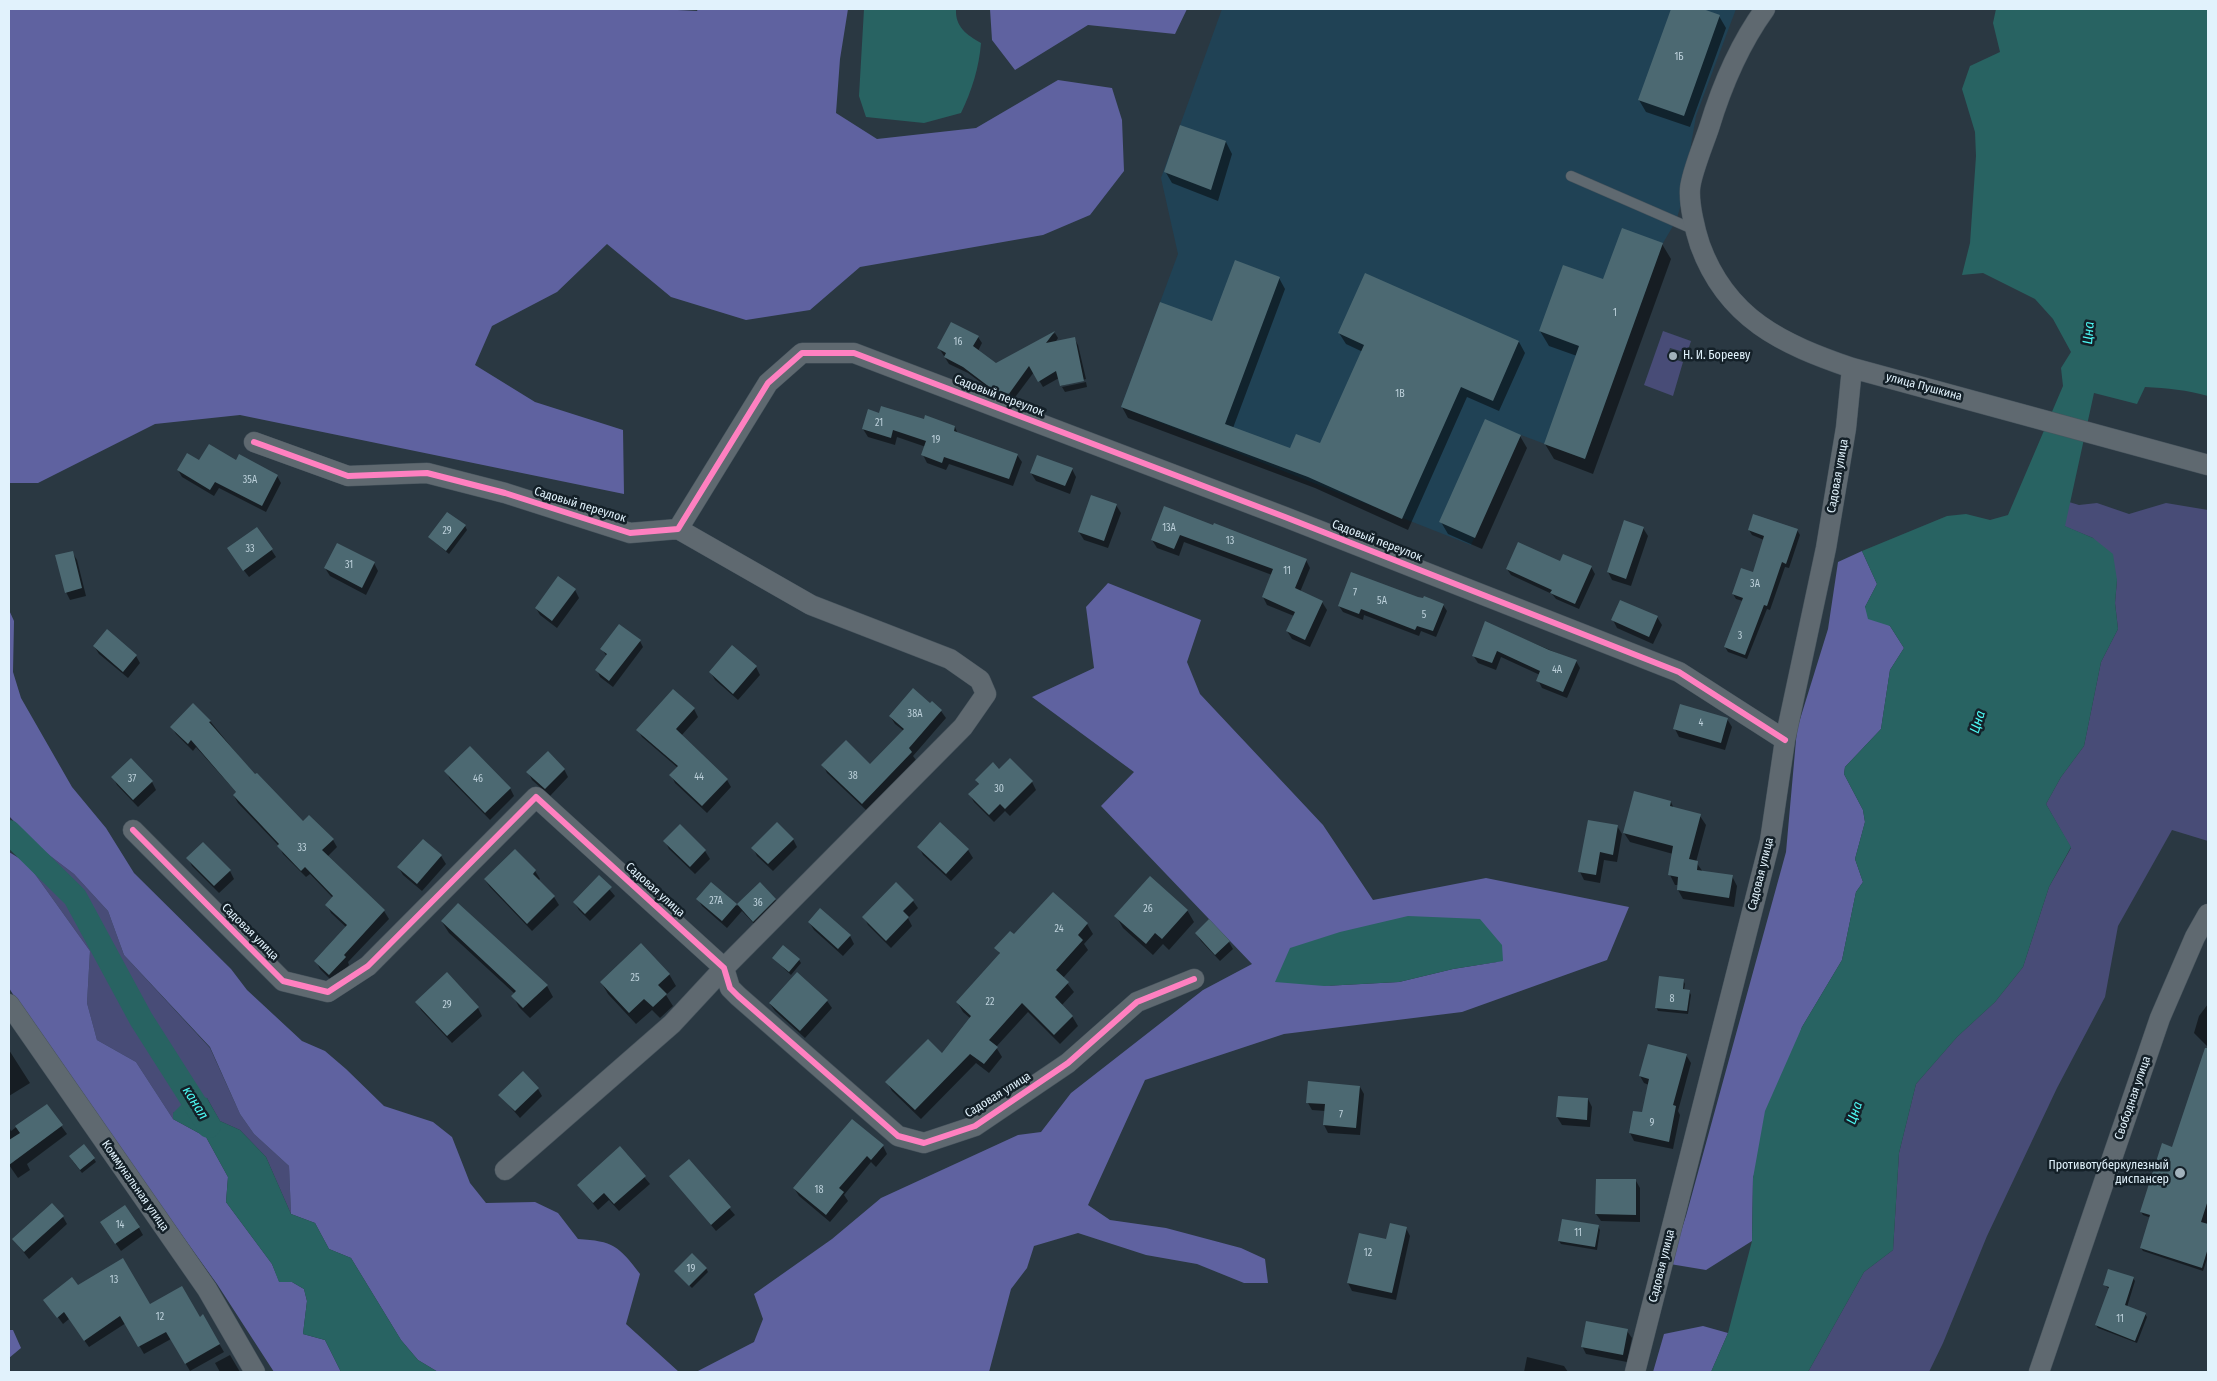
<!DOCTYPE html>
<html>
<head>
<meta charset="utf-8">
<style>
  body { margin:0 }
  #map { position:relative; width:2217px; height:1381px; overflow:hidden; background:#2a3842; font-family:"Fira Sans Condensed",sans-serif }
  canvas { display:block }
  .frame { position:absolute; inset:0; border:10px solid #e1f2fc; pointer-events:none }
</style>
</head>
<body>
<div id="map">
<canvas width="2217" height="1381"></canvas>
<div class="frame"></div>
</div>
<script>
const g = document.querySelector('canvas').getContext('2d');
g.lineJoin = 'round';
function paint(path, color) { g.fillStyle = color; g.fill(path, 'evenodd'); }
function stroke(path, color, width, dash) { g.strokeStyle = color; g.lineWidth = width; g.lineCap = dash ? 'butt' : 'round'; g.setLineDash(dash || []); g.stroke(path); }
function label(font, color, halo, rows, align = 'center') {
  g.font = font + ' "Fira Sans Condensed",sans-serif'; g.lineWidth = 5; g.setLineDash([]); g.textBaseline = 'middle'; g.strokeStyle = halo; g.fillStyle = color; for (const [text, x, y, turn = 0] of rows) {
    g.save(); g.translate(x, y); g.rotate((+turn || 0) * Math.PI / 180); g.textAlign = isNaN(turn) ? turn : align; if (halo) g.strokeText(text, 0, 0); g.fillText(text, 0, 0); g.restore();
  }
}
const built = new Path2D(`
  M1222 9H1736L1696 116 1680 208 1676 221 1663 243 1585 459 1521 435 1471 545 1121 407 1178 254 1161 178Z`);
const green = new Path2D(`
  M1663 331 1691 341 1687 353 1670 348 1667 357 1683 362 1673 396 1644 385Z
  M2069 502 2079 505 2097 503 2129 514 2166 503 2208 510V841L2172 830 2118 926 2105 997 2057 1088 1987 1236 1943 1343 1929 1372H1808L1864 1272 1893 1250 1899 1153 1916 1084 1957 1037 1995 1002 2023 967 2049 887 2071 848 2046 804 2061 777 2084 746 2101 662 2118 629 2115 603 2117 580 2093 538 2064 526Z
  M36 845 74 874 108 911 124 955 210 1048 240 1114 254 1134 289 1166 291 1214 266 1157 240 1130 220 1121 207 1098 173 1113V1119L136 1062 97 1040 87 1003 90 951 27 863Z`);
const forest = new Path2D(`
  M9 9H658L697 11 698 9H848L840 59 836 113 877 139 976 128 1058 80 1112 88 1122 120 1124 171 1090 215 1043 235 860 267 810 310 746 320 671 297 607 244 557 292 492 326 475 365 535 402 623 430 624 494 240 415 155 424 38 483H9Z
  M990 9H1187L1175 34 1088 25 1015 70 992 40Z
  M1862 551 1877 584 1865 607 1890 626 1904 648 1890 670 1881 729 1845 767 1844 774 1863 810 1865 822 1855 859 1863 882 1856 892 1842 960 1802 1027 1753 1178 1752 1241 1706 1270 1670 1264 1686 1216 1786 852 1797 729 1828 629 1838 562Z
  M1108 583 1201 620 1187 662 1200 694 1323 825 1373 900 1486 878 1629 907 1607 960 1462 1012 1284 1034 1145 1080 1088 1205 1110 1220 1166 1228 1241 1248 1265 1259 1268 1283H1244L1197 1264 1146 1255 1078 1233 1034 1246 1027 1268 1011 1289 989 1372H696L754 1342 763 1319 754 1294 832 1239 881 1198 1018 1135 1041 1132 1071 1093 1203 990 1252 964 1101 806 1134 772 1032 697 1094 668 1086 607ZM1503 961 1453 969 1399 982 1324 986Z
  M9 610 14 621 13 672 21 698 72 787 106 828 134 873 231 969 247 990 302 1041 325 1051 346 1069 384 1106 433 1122 452 1137 470 1183 486 1203 535 1202 558 1213 578 1239C613 1241 619 1246 640 1274L626 1324 679 1372H438L418 1360 401 1340 351 1258 329 1249 315 1223 291 1214 289 1166 254 1134 240 1114 210 1047 124 955 108 911 74 874 36 845 9 816Z
  M9 852 27 863 90 951 87 1003 97 1040 136 1062 173 1119 206 1137 228 1177 226 1202 272 1264 279 1281 292 1282 304 1289 307 1301 303 1334 325 1340 341 1372H274L217 1284 45 1045 9 988Z
  M1703 1326 1728 1333 1711 1372H1653L1664 1334Z
  M9 1330H13L21 1348 9 1358Z`);
const water = new Path2D(`
  M864 9H956C955 27 967 35 981 43 979 68 972 90 961 113L924 123 866 117 859 96Z
  M1996 9H2208V396C2187 390 2167 388 2145 387L2137 404 2094 393 2065 526 2093 538 2113 554 2117 580 2115 603 2118 629 2101 662 2084 746 2061 777 2046 804 2071 847 2049 887 2023 967 1995 1002 1957 1037 1916 1084 1899 1153 1893 1250 1864 1272 1808 1372H1711L1728 1333 1752 1241 1753 1178 1765 1111 1802 1027 1842 960 1856 892 1863 882 1855 859 1865 822 1863 810 1844 774 1845 767 1881 729 1890 670 1904 648 1890 626 1868 619 1865 607 1877 584 1862 551 1947 516 1966 514 1990 520 2008 515 2063 386 2061 368 2071 352 2053 319 2035 299 1983 273 1962 275 1970 243 1976 156 1975 132 1962 89 1970 66 2000 52 1993 23Z
  M1408 916 1480 919 1502 945 1503 961 1453 969 1399 982 1324 986 1275 982 1290 948 1340 932Z
  M200 1096 207 1098 220 1121 240 1130 266 1157 291 1214 315 1223 329 1249 351 1258 401 1340 418 1360 438 1372H341L325 1340 303 1334 307 1301 304 1289 292 1282H279L272 1264 226 1202 228 1177 206 1137 173 1119V1113L182 1104Z`);
const shadow = new Path2D(`
  M1672 9H1699L1719 16 1726 28 1690 127 1646 112 1639 100Z
  M1226 142 1232 154 1218 201 1172 183 1165 171Z
  M1662 244 1671 259 1593 474 1554 459 1545 444 1577 356 1549 346 1540 331 1604 281Z
  M1279 278 1285 289 1233 428 1291 450 1321 445 1363 352 1346 344 1339 333 1519 342 1525 353 1499 411 1467 397 1408 530 1315 488 1128 418 1122 407 1213 323Z
  M1055 333 1058 338 1055 343 1074 338 1078 345 1086 379 1061 386 1059 378 1043 387 1034 372 1010 404 968 373 949 364 939 348 978 337 982 343 978 351 996 365Z
  M1086 382 1087 387 1065 392 1062 387Z
  M925 420 955 427 958 434 1017 455 1022 462 1013 486 949 464 946 470 927 463 923 455 926 447 897 437 895 445 868 437 863 429Z
  M1520 436 1527 448 1482 549 1448 534 1441 522Z
  M199 462H237L277 476 281 483 266 512 219 488 214 496 182 477 178 470Z
  M1072 469 1076 477 1070 494 1036 481 1031 473Z
  M1116 505 1121 513 1108 548 1084 540 1079 532Z
  M1164 508 1306 560 1310 568 1300 592 1322 602 1327 610 1310 647 1292 639 1287 631 1294 616 1267 605 1263 597 1272 575 1184 542 1179 556 1157 548 1152 540Z
  M465 526 467 530 449 554 430 538Z
  M257 528 276 557 249 577 233 556Z
  M1643 528 1648 536 1631 586 1612 580 1608 572Z
  M1749 530H1797L1800 535 1789 568 1785 567 1770 610 1767 609 1747 659 1728 652 1725 647 1743 601 1736 599 1733 594 1753 574 1764 540 1752 535Z
  M72 552 77 560 86 596 70 600 66 592Z
  M1560 562 1591 567 1595 574 1579 609 1556 599 1552 594 1511 575 1507 569Z
  M374 563 378 571 366 595 330 576 325 568Z
  M575 590 579 598 557 628 540 615 536 608Z
  M1443 605 1447 611 1436 637 1421 631 1419 636 1364 615 1363 620 1343 612 1339 606Z
  M1657 617 1662 625 1653 644 1617 628 1613 620Z
  M1486 623 1576 661 1580 668 1567 698 1542 688 1538 680 1540 675 1501 657 1496 670 1478 663 1473 655Z
  M640 641 643 647 613 687 600 677 597 670 607 657 602 649Z
  M94 646 136 656 140 663 128 678 99 654Z
  M756 667 760 675 738 700 715 680 711 673Z
  M930 705 941 711 946 718 913 756 916 760 867 811 827 773 823 765H870L904 731 895 724 890 716Z
  M694 709 698 717 681 736 727 780 731 787 707 813 675 783 671 775 678 768 642 737 638 730Z
  M1727 719 1732 727 1725 750 1679 737 1675 729Z
  M210 721 255 776 303 822 333 840 337 847 327 857 384 911 389 919 348 962 349 965 333 982 320 969 316 961 347 928 331 913 327 905 333 898 310 874 306 877 283 854 279 846 238 803 234 796 237 793 196 747 193 751 176 734 172 727Z
  M564 769 568 777 550 796 532 780 528 772Z
  M446 771 510 788 514 796 490 820 450 779Z
  M999 771 1032 782 1036 790 1010 816 1005 811 994 822 974 802 970 795 979 785 976 781Z
  M113 777 152 782 156 790 138 807 117 785Z
  M1671 802 1674 809 1700 816 1706 825 1696 862 1703 872 1732 876 1737 886 1734 907 1683 899 1678 890 1679 885H1675L1670 875 1673 854 1630 842 1624 833Z
  M940 824 968 850 973 858 951 881 923 855 919 847Z
  M680 826 705 851 710 859 695 874 669 849 665 841Z
  M1617 826 1622 834 1617 862 1604 860 1600 883 1584 880 1580 872Z
  M793 839 797 847 773 871 757 856 753 848Z
  M423 840 441 856 446 864 422 891 403 875 399 868Z
  M515 851 535 871 540 879 538 881 554 897 559 905 532 931 490 887 485 880Z
  M188 858 230 871 234 879 219 893 192 866Z
  M599 877 615 896 590 921 579 910 574 902Z
  M711 884 737 906 759 884 775 899 779 907 758 928 742 911 727 928 702 906 698 899Z
  M1053 893 1087 924 1093 934 1084 944 1088 950 1063 978 1074 992 1061 1006 1072 1016 1078 1026 1060 1044 1028 1012 996 1047 1002 1057 989 1073 976 1063 921 1119 892 1091 887 1082 942 1055 971 1019 963 1012 957 1002 1000 954 996 948 1014 936Z
  M913 901 918 908 908 918 912 926 891 948 868 925 864 917Z
  M1187 910 1194 922 1169 950 1163 944 1153 955 1123 928 1116 916Z
  M442 922 547 986 553 997 530 1018 519 1007 513 996 515 994 449 933Z
  M809 922 850 936 854 944 843 956 814 930Z
  M1196 933 1229 942 1233 949 1220 961 1201 941Z
  M773 958 799 960 801 963 791 975Z
  M447 974 478 1008 482 1016 452 1043 421 1010 417 1002Z
  M669 974 676 986 666 995 673 1006 660 1018 652 1010 636 1024 608 994 601 982Z
  M1683 980 1685 984 1684 990 1689 991 1691 995 1688 1014 1658 1011 1656 1007Z
  M827 1001 832 1008 805 1038 775 1011 770 1004Z
  M2208 1004V1047L2194 1033 2199 1016Z
  M9 1050 30 1083 9 1096Z
  M1686 1055 1691 1063 1678 1111 1680 1115 1673 1149 1634 1141 1630 1133 1643 1114 1649 1085 1644 1083 1640 1076Z
  M2196 1078 2208 1082V1256L2203 1271 2143 1251 2141 1248 2151 1218 2143 1215 2141 1212 2173 1148Z
  M1360 1087 1364 1094 1360 1135 1328 1133 1324 1125 1325 1111 1312 1110 1308 1103Z
  M538 1089 542 1096 520 1118 500 1095Z
  M1588 1099 1592 1107 1590 1127 1562 1125 1557 1117Z
  M46 1105 67 1134 27 1164 30 1170 18 1178 9 1165V1127L11 1131Z
  M883 1146 887 1154 876 1167 871 1162 844 1195 848 1201 830 1222 799 1196 794 1188Z
  M620 1148 650 1184 619 1211 609 1200 598 1210 578 1185Z
  M94 1159 96 1162 82 1173 72 1160Z
  M689 1161 735 1215 716 1231 671 1177Z
  M1636 1181 1640 1188V1222L1601 1221 1596 1214Z
  M63 1217 67 1224 29 1259 13 1239Z
  M1598 1226 1600 1230 1597 1250 1561 1244 1559 1241Z
  M139 1228 143 1235 121 1251 106 1230Z
  M1406 1228 1410 1236 1396 1300 1352 1291 1348 1283 1360 1234 1387 1240Z
  M706 1268 708 1272 692 1288 678 1274Z
  M2133 1278 2135 1281 2127 1307 2145 1314 2147 1317 2137 1343 2098 1328 2096 1325 2110 1290 2105 1285Z
  M45 1300 150 1306 199 1318 203 1316 224 1352 190 1371 171 1339 144 1354 126 1323 89 1347 69 1319 63 1324Z
  M1627 1331 1632 1338 1627 1362 1586 1354 1582 1346Z
  M230 1355 240 1372H220L215 1363Z
  M1527 1357 1564 1366 1568 1372H1524Z`);
const canal = new Path2D(`
  M9 832 75 897 141 1019 209 1126`);
const building = new Path2D(`
  M1671 9H1703L1720 15 1684 116 1638 100Z
  M1180 125 1226 141 1211 190 1164 172Z
  M1622 228 1663 243 1585 459 1544 444 1579 346 1539 331 1563 265 1603 279Z
  M1235 260 1280 277 1225 424 1290 448 1296 434 1320 443 1364 345 1338 333 1365 273 1519 341 1493 401 1461 387 1402 519 1308 477 1121 407 1160 302 1212 321Z
  M951 322 979 336 973 346 996 363 1055 331 1046 343 1075 337 1084 381 1060 386 1056 371 1038 382 1029 366 1006 398H1004L963 367 944 357 946 353 937 348Z
  M881 406 924 419 925 415 955 426 954 431 1018 454 1009 479 944 457 942 463 921 455 926 441 893 430 891 438 862 429 868 409 879 413Z
  M1485 419 1521 435 1475 538 1439 522Z
  M209 444 236 460 239 454 278 475 262 506 215 482 210 490 177 470 187 453 199 460Z
  M1037 455 1073 468 1065 486 1030 473Z
  M1091 495 1117 504 1104 541 1078 532Z
  M1164 506 1213 525 1214 523 1307 559 1295 588 1323 601 1305 640 1286 631 1295 612 1262 597 1273 569 1180 535 1174 549 1151 540Z
  M447 512 466 525 446 551 428 537Z
  M1753 514 1798 529 1786 564 1782 562 1767 606 1764 605 1745 655 1724 647 1743 598 1732 594 1741 568 1753 572 1764 536 1748 530Z
  M1624 520 1644 527 1626 579 1607 572Z
  M257 527 273 549 243 571 227 548Z
  M1518 542 1560 561 1563 554 1592 566 1575 604 1550 593 1552 590 1506 569Z
  M337 543 375 562 362 588 324 568Z
  M73 551 82 588 65 593 55 555Z
  M1351 572 1418 597 1423 598 1424 596 1444 604 1433 631 1417 626 1415 630 1361 609 1359 614 1338 606Z
  M558 576 576 589 552 621 535 608Z
  M1620 600 1658 616 1649 637 1611 620Z
  M1485 621 1549 650 1577 660 1563 692 1536 681 1540 671 1497 651 1492 663 1472 656Z
  M619 624 641 640 609 681 595 670 607 654 600 649Z
  M107 629 137 655 123 672 93 646Z
  M732 645 757 666 733 694 709 672Z
  M913 688 930 703 932 701 942 710 909 748 912 752 862 804 821 765 846 740 870 764 904 729 889 716Z
  M673 689 695 708 676 729 728 779 702 806 669 775 678 766 636 730Z
  M193 703 211 721 209 722 255 774 257 773 303 821 309 815 334 839 322 850 385 910 344 955 346 957 329 975 314 961 347 925 325 905 333 896 305 867 301 871 277 846 279 844 233 795 236 792 191 740 188 744 170 727Z
  M1680 704 1728 718 1721 743 1673 729Z
  M470 746 511 788 485 813 444 771Z
  M548 751 565 769 545 789 526 772Z
  M131 758 153 781 133 800 111 777Z
  M1010 758 1033 781 1005 809 1000 804 989 815 968 794 979 784 975 780 993 762 999 769Z
  M1634 791 1671 801 1670 806 1701 814 1689 859 1698 861 1697 870 1733 875 1729 898 1677 890 1678 877 1668 875 1673 846 1623 833Z
  M1588 820 1618 825 1613 855 1600 852 1596 875 1578 872Z
  M777 822 794 839 768 864 751 848Z
  M940 822 969 849 946 874 917 847Z
  M680 824 706 850 690 867 663 841Z
  M423 839 442 855 417 884 397 867Z
  M203 842 231 870 214 886 186 858Z
  M515 849 536 870 533 874 555 896 527 924 484 879Z
  M599 875 612 887 585 914 573 902Z
  M1150 876 1188 910 1162 939 1155 933 1146 944 1114 916Z
  M711 882 737 904 722 921 696 899Z
  M760 882 776 899 753 922 737 904Z
  M896 882 914 900 903 911 909 917 886 941 862 917Z
  M1053 892 1088 923 1078 935 1083 940 1056 970 1069 982 1055 997 1073 1016 1054 1035 1022 1003 989 1040 998 1047 984 1064 970 1054 915 1110 885 1082 928 1039 942 1053 971 1016 956 1002 1000 953 994 948 1010 931 1014 934Z
  M458 903 548 985 523 1008 511 996 516 991 441 921Z
  M820 908 851 935 838 949 808 922Z
  M1209 919 1230 941 1215 955 1195 933Z
  M641 943 670 974 658 985 667 994 653 1007 644 999 629 1013 600 982Z
  M783 945 800 959 789 972 772 958Z
  M447 972 479 1007 447 1036 415 1002Z
  M797 972 828 1000 800 1031 769 1003Z
  M1659 976 1684 979 1683 989 1690 990 1687 1011 1655 1008Z
  M1648 1044 1687 1054 1673 1105 1676 1106 1669 1142 1629 1133 1633 1111 1642 1112 1649 1079 1639 1076Z
  M2205 1048H2208V1200L2201 1222 2208 1224V1248L2202 1268 2140 1248 2150 1215 2140 1212 2162 1143 2172 1147Z
  M523 1071 539 1088 515 1111 498 1095Z
  M1308 1081 1360 1086 1356 1128 1323 1125 1325 1104 1306 1103Z
  M1558 1096 1588 1098 1587 1120 1556 1117Z
  M47 1104 63 1125 9 1165V1140L20 1133 15 1126Z
  M852 1119 884 1145 871 1160 867 1156 839 1188 844 1192 826 1215 793 1188Z
  M84 1144 95 1158 80 1170 69 1156Z
  M620 1146 646 1176 614 1204 604 1193 593 1203 577 1185Z
  M689 1159 731 1207 711 1225 669 1176Z
  M1596 1179H1636V1215L1595 1214Z
  M52 1203 64 1216 24 1252 12 1239Z
  M125 1205 140 1227 115 1244 100 1222Z
  M1562 1219 1599 1225 1595 1247 1558 1241Z
  M1390 1223 1407 1227 1392 1293 1347 1283 1359 1233 1386 1239Z
  M692 1253 707 1268 689 1286 674 1271Z
  M123 1258 150 1304 182 1286 200 1317 203 1314 220 1344 185 1364 166 1332 138 1347 120 1316 84 1341 64 1312 57 1318 43 1300 72 1277 78 1285Z
  M2108 1269 2134 1277 2125 1305 2146 1313 2135 1341 2095 1325 2109 1287 2103 1285Z
  M1586 1321 1628 1329 1623 1355 1581 1347Z`);
const lane = new Path2D(`
  M1571 176 1695 230`);
const street = new Path2D(`
  M1765 9C1739 45 1722 85 1709 128 1704 143 1691 174 1690 189 1689 205 1695 230 1700 245 1727 319 1782 344 1852 368L2208 465
  M254 442 348 476 427 473 505 493 630 533 678 529 768 383 802 353H854L1285 517 1679 672 1785 740
  M133 830 283 981 328 992 368 966 536 797 724 968 730 988 738 996 898 1136 924 1143 975 1126 1068 1063 1137 1002 1194 979
  M9 1004 207 1289 255 1372
  M505 1170 672 1024 724 968 963 727 986 694 980 680 950 659 811 605 678 529
  M1635 1372 1770 841 1785 740 1826 548 1846 428 1852 368
  M2039 1372 2160 1018 2195 937 2208 914`);
const cycleway = new Path2D(`
  M254 442 348 476 427 473 505 493 630 533 678 529 768 383 802 353H854L1285 517 1679 672 1785 740
  M133 830 283 981 328 992 368 966 536 797 724 968 730 988 738 996 898 1136 924 1143 975 1126 1068 1063 1137 1002 1194 979`);
const markers = [
  [1673,356,5,"#a1b1bb"],
  [2180,1173,6,"#a1b1bb"]
];
const numberNames = [
  ["1Б",1679,57],
  ["1",1615,313],
  ["16",958,342],
  ["1В",1400,394],
  ["21",879,423],
  ["19",936,440],
  ["35А",250,480],
  ["13А",1169,528],
  ["29",447,531],
  ["13",1230,541],
  ["33",250,549],
  ["31",349,565],
  ["11",1287,571],
  ["3А",1755,584],
  ["7",1355,593],
  ["5А",1382,601],
  ["5",1424,615],
  ["3",1740,636],
  ["4А",1557,670],
  ["38А",915,714],
  ["4",1701,723],
  ["38",853,776],
  ["44",699,777],
  ["37",132,779],
  ["46",478,779],
  ["30",999,789],
  ["33",302,848],
  ["27А",716,901],
  ["36",758,903],
  ["26",1148,909],
  ["24",1059,929],
  ["25",635,978],
  ["8",1672,999],
  ["22",990,1002],
  ["29",447,1005],
  ["7",1341,1115],
  ["9",1652,1123],
  ["18",819,1190],
  ["14",120,1225],
  ["11",1578,1233],
  ["12",1368,1253],
  ["19",691,1269],
  ["13",114,1280],
  ["12",160,1317],
  ["11",2120,1319]
];
const poiNames = [
  ["Н. И. Борееву",1683,356],
  ["Противотуберкулезный",2169,1166,"right"],
  ["диспансер",2169,1180,"right"]
];
const streetNames = [
  ["улица Пушкина",1924,387,15],
  ["Садовый переулок",999,396,21],
  ["Садовая улица",1838,476,-80],
  ["Садовый переулок",580,505,17],
  ["Садовый переулок",1377,541,21],
  ["Садовая улица",1761,874,-76],
  ["Садовая улица",655,890,42],
  ["Садовая улица",250,932,45],
  ["Садовая улица",998,1095,-32],
  ["Свободная улица",2133,1098,-71],
  ["Коммунальная улица",135,1186,55],
  ["Садовая улица",1662,1266,-76]
];
const waterNames = [
  ["Цна",2089,333,-86],
  ["Цна",1978,722,-72],
  ["канал",195,1103,58],
  ["Цна",1855,1113,-70]
];
paint(built, '#204255');
paint(green, '#484c77');
paint(forest, '#5f62a0');
paint(water, '#286362');
paint(shadow, '#0007');
stroke(canal, '#286362', 24);
paint(building, '#4c6972');
stroke(lane, '#48555e', 11);
stroke(street, '#48555e', 21);
stroke(lane, '#5f6970', 10);
stroke(street, '#5f6970', 20);
stroke(cycleway, '#ff80c0', 6);
for (const [x, y, r, color] of markers) { const dot = new Path2D(); dot.arc(x, y, r, 0, 2 * Math.PI); g.fillStyle = color; g.fill(dot); stroke(dot, '#142028', 2); }
label('10px', '#bcd0da', null, numberNames);
label('12px', '#e1f2fc', '#142028', poiNames, 'left');
label('12px', '#e1f2fc', '#142028', streetNames);
label('italic 14px', '#4dfaf5', '#142028', waterNames);
</script>
</body>
</html>
